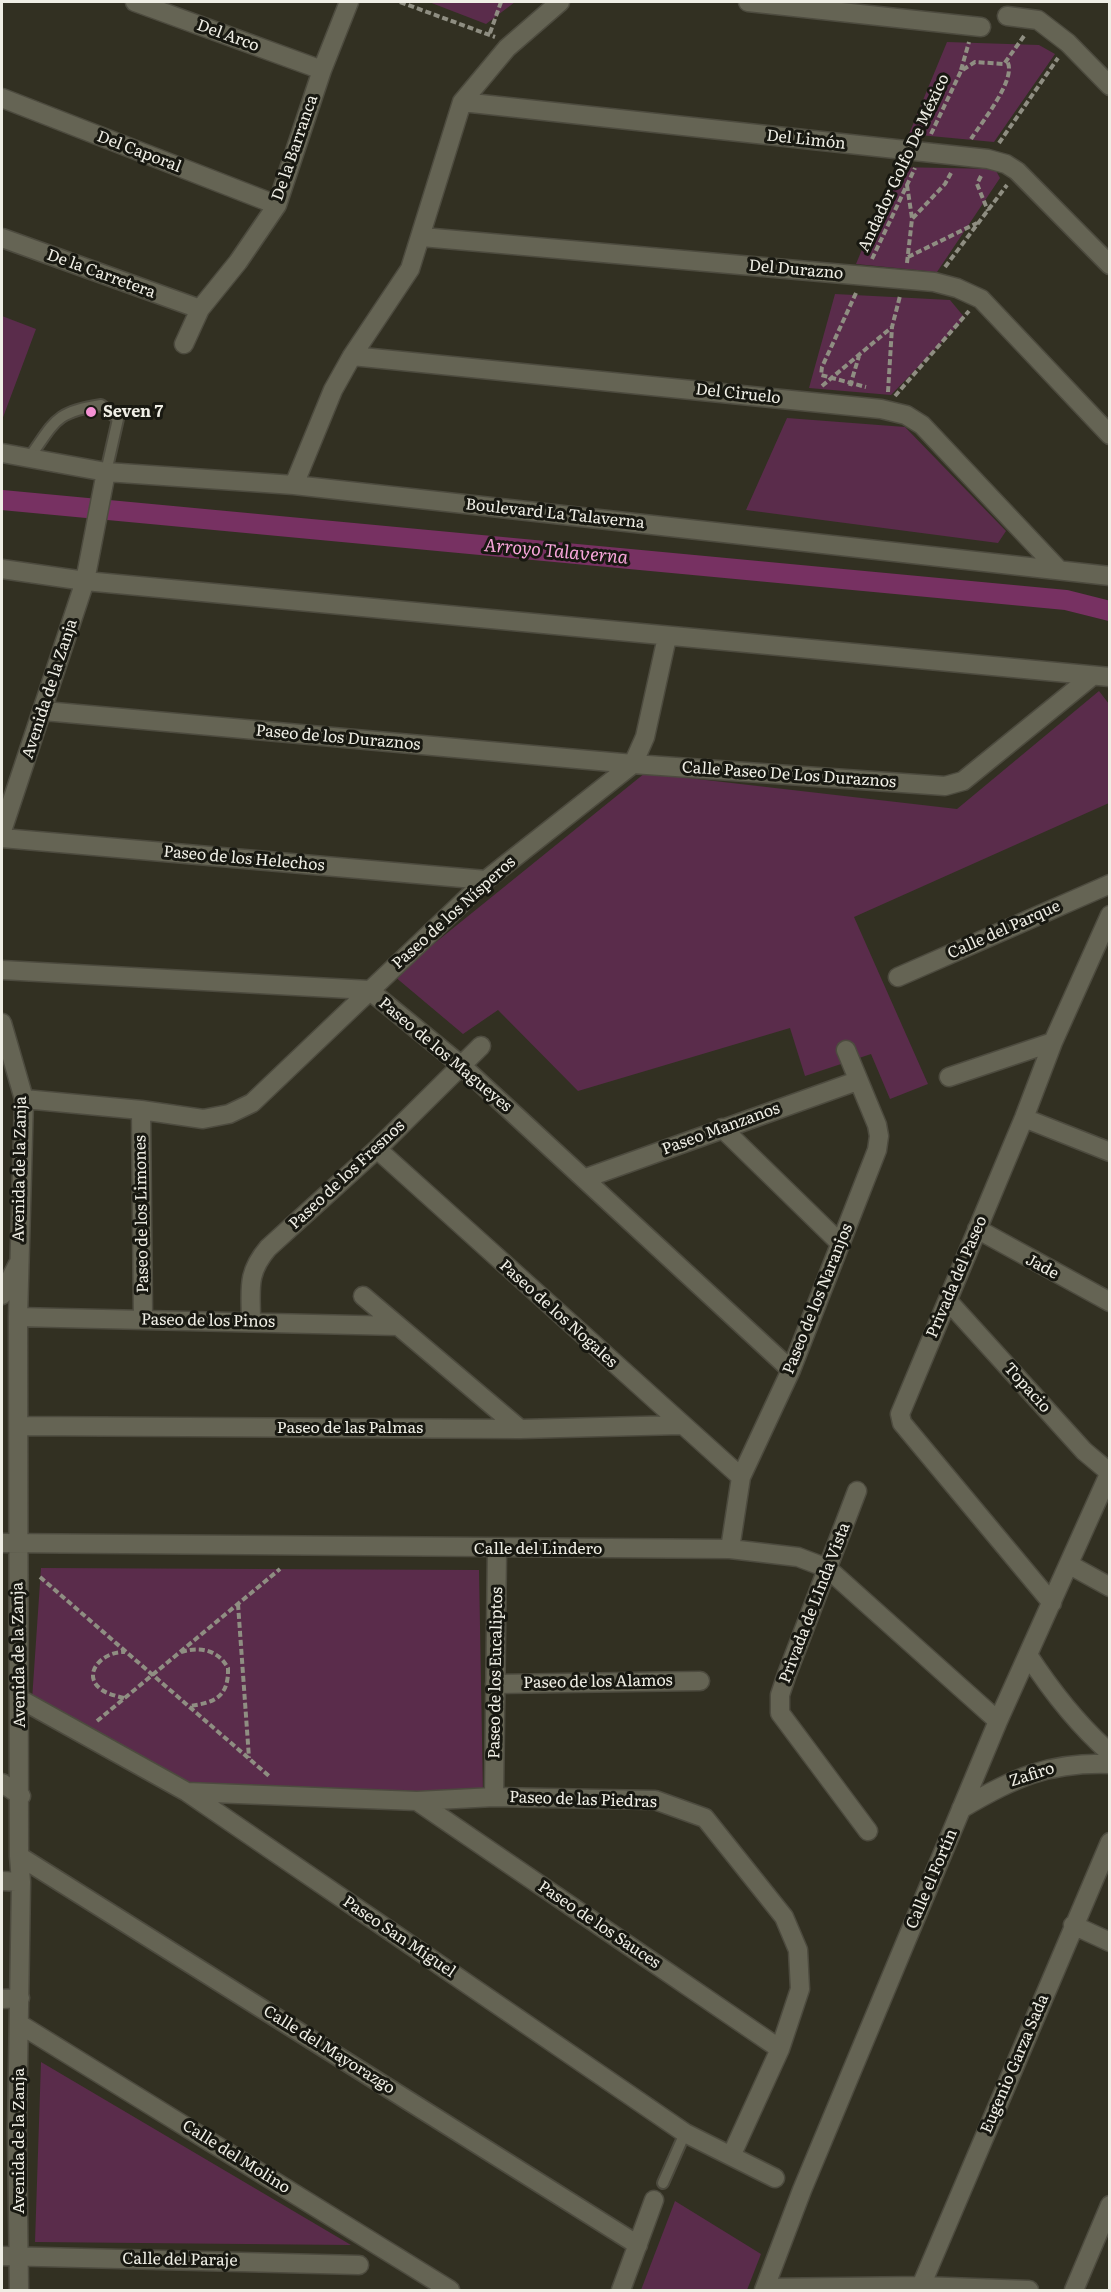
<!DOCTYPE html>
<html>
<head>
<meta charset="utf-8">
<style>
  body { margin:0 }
  #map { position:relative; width:1111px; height:2292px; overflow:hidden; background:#323022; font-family:Literata,serif }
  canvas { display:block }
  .frame { position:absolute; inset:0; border:3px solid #efeee5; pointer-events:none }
</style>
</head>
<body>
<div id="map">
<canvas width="1111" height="2292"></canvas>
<div class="frame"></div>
</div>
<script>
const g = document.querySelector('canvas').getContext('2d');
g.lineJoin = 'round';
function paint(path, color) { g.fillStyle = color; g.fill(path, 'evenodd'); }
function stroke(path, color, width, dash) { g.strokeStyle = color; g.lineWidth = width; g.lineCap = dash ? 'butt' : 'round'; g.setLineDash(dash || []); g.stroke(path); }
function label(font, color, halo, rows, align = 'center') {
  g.font = font + ' Literata,serif'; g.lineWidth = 6; g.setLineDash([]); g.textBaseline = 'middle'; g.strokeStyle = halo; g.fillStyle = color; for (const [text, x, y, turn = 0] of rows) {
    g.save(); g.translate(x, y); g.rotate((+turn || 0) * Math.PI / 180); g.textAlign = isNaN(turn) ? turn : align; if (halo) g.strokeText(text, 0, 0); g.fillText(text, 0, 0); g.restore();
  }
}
const green = new Path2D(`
  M429 2H515L486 24Z
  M947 42 1039 45 1055 54 994 142 909 134Z
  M896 167 995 169 1000 178 937 272 856 264Z
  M835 294 950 300 965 318 891 395 809 388Z
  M2 316 36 329 2 420Z
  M787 418 905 427 1006 531 998 543 746 510Z
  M1099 691 1109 704V803L854 917 928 1084 890 1099 871 1054 805 1076 790 1028 578 1091 498 1010 463 1034 394 976 645 773 957 809Z
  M41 1568 479 1570 483 1795 184 1788 32 1700Z
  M41 2062 351 2245 35 2242Z
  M675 2201 761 2254 747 2290H641Z`);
const canal = new Path2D(`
  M2 500 1066 600 1110 611`);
const path = new Path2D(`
  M400 2 495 37
  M490 33 501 2
  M961 70 969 42
  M931 134 961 71 975 62 1004 64 1024 36
  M971 139C981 123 1018 78 1007 61
  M999 143 1058 58
  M981 176 977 184 988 211
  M907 185 912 218
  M908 257 977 223
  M872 259 915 168
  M907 263 912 219 945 184 951 173
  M945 267 1007 185
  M856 293 822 367 821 375 866 387
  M822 386 892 327
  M850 386 859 356
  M888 392 892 327 900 296
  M895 396 969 311
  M40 1577 269 1776
  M238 1604 249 1758
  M181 1652C200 1646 218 1650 228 1668 229 1697 214 1703 189 1706
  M124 1698C116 1696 108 1694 102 1690 80 1675 102 1651 125 1652
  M97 1721 280 1569`);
const service = new Path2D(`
  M29 458C55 422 54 412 101 405L118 419 106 472
  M663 2183 685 2133`);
const minor = new Path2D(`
  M135 2 322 70
  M748 2 981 27
  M1007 16 1038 20 1068 43 1110 86
  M2 98 277 205
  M462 102 988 159 1006 164 1017 171 1110 265
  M422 237 934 282 957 288 981 299 1110 435
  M2 238 200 309
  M184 344 200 309 238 262 277 205 322 70 349 2
  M352 356 881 409 906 415 922 425 1059 570
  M2 453 106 472 294 485 1110 576
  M294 485 333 390 352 356 410 269 462 102 507 48 560 2
  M2 569 85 581 1110 677
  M44 711 633 764 945 786 963 781 1091 677
  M2 831 85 581 106 472
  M2 838 486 880
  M2 970 369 990 462 1066 791 1370
  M898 977 1110 884
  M2 1023 24 1099 18 1317 19 1856 21 1882 17 2131 19 2290
  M949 1077 1053 1042
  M24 1099 141 1110 203 1119 229 1114 252 1103 486 880 633 764 645 737 667 637
  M141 1110 143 1319
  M1024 1118 1110 1152
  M722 1128 841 1244
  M377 1149 741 1477
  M586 1178 857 1081
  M977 1229 1110 1302
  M2 1295 18 1264
  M363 1296 520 1429
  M948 1301 1084 1451 1109 1472
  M18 1317 398 1326
  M251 1322C251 1289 246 1274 268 1248L377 1149 481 1046
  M19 1426 520 1429 681 1425
  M857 1491 787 1674 780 1695V1713L868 1831
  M2 1543 730 1549 798 1557 827 1568 998 1721
  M730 1549 741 1477 791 1370 877 1150 879 1136 877 1125 846 1050
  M1070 1565 1110 1587
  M1052 1603 902 1423 900 1414 1024 1118 1053 1042 1110 915
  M1028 1655C1052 1692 1077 1724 1110 1753
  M495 1684 700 1681
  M20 1699 187 1792 685 2133 775 2178
  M2 1783 21 1796
  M187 1792 417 1801 494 1797 655 1800 705 1818 784 1917 798 1950 800 1989 780 2049 732 2154
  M494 1797 497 1549
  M417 1801 780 2049
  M961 1809C1013 1778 1048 1762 1110 1764
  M19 1856 638 2245
  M2 1881 21 1882
  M1073 1925 1110 1942
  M2 1999 20 1998
  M21 2025 450 2290
  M2 2256 359 2265
  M921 2286 1110 1842
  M765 2288 921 2286 1029 2290
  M621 2290 654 2200
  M764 2290 802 2190 998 1721 1110 1472
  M1074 2290 1110 2205`);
const markers = [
  [91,412,6,"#f491d3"]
];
const streetNames = [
  ["Del Arco",228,36,20],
  ["Del Limón",806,140,6],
  ["De la Barranca",295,148,-71],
  ["Del Caporal",139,152,21],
  ["Andador Golfo De México",904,163,-65],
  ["Del Durazno",796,270,5],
  ["De la Carretera",101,274,20],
  ["Del Ciruelo",738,394,6],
  ["Boulevard La Talaverna",555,514,6],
  ["Avenida de la Zanja",50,689,-72],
  ["Paseo de los Duraznos",338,738,5],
  ["Calle Paseo De Los Duraznos",789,775,4],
  ["Paseo de los Helechos",244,859,5],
  ["Paseo de los Nísperos",454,913,-42],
  ["Calle del Parque",1004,930,-24],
  ["Paseo de los Magueyes",445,1055,40],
  ["Paseo Manzanos",721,1129,-20],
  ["Avenida de la Zanja",20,1169,-89],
  ["Paseo de los Fresnos",347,1175,-43],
  ["Paseo de los Limones",142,1214,-91],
  ["Jade",1042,1267,28],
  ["Privada del Paseo",957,1277,-67],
  ["Paseo de los Naranjos",818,1299,-68],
  ["Paseo de los Nogales",558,1314,42],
  ["Paseo de los Pinos",208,1321,1],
  ["Topacio",1027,1388,48],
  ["Paseo de las Palmas",350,1428],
  ["Calle del Lindero",538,1549],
  ["Privada de LInda Vista",815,1603,-69],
  ["Avenida de la Zanja",19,1655,-91],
  ["Paseo de los Eucaliptos",496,1673,-89],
  ["Paseo de los Alamos",598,1682,-1],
  ["Zafiro",1032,1775,-18],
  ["Paseo de las Piedras",583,1800,2],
  ["Calle el Fortín",932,1879,-67],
  ["Paseo de los Sauces",599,1925,34],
  ["Paseo San Miguel",399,1937,34],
  ["Calle del Mayorazgo",329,2050,32],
  ["Eugenio Garza Sada",1015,2064,-67],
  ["Avenida de la Zanja",19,2141,-90],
  ["Calle del Molino",236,2157,32],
  ["Calle del Paraje",180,2260,1]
];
const poiNames = [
  ["Seven 7",103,412]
];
const waterNames = [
  ["Arroyo Talaverna",556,552,5]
];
paint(green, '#5a2c4b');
stroke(canal, '#773162', 20);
stroke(service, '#4d4b3f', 14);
stroke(minor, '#4d4b3f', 21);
stroke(path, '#8f8e82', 4, [6, 3]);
stroke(service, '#656454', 10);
stroke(minor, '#656454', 18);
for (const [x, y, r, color] of markers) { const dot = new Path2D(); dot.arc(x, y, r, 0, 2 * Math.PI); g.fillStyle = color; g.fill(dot); stroke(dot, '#181811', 2); }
label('16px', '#efeee5', '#181811', streetNames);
label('bold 16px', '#efeee5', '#181811', poiNames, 'left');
label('italic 18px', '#f7a5da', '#181811', waterNames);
</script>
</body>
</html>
